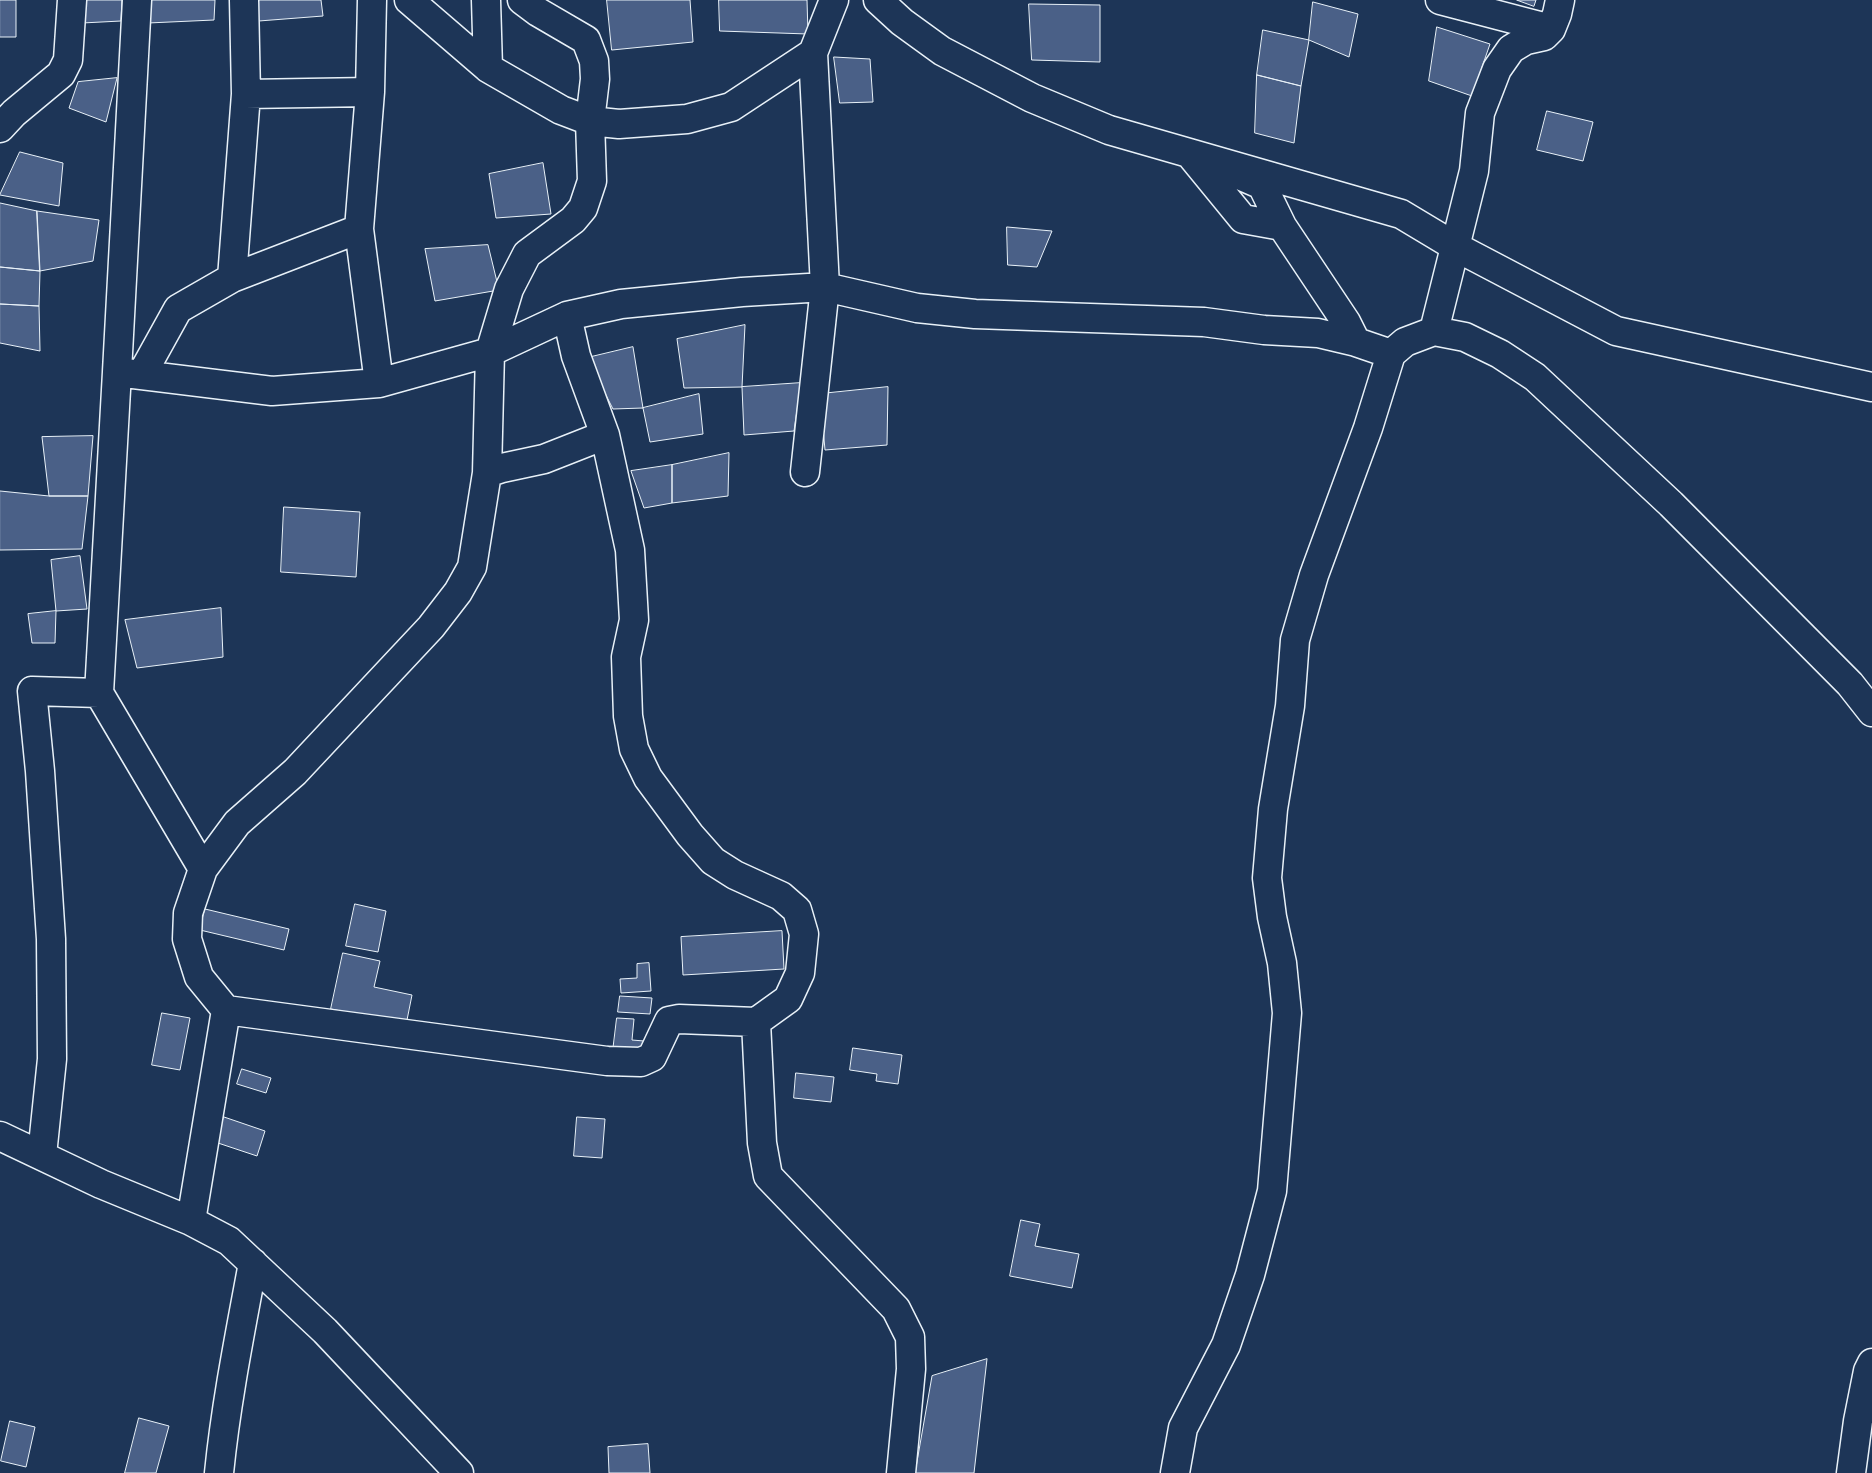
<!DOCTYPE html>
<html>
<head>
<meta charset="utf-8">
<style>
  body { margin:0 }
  canvas { display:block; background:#1d3557 }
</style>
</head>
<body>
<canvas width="1872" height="1473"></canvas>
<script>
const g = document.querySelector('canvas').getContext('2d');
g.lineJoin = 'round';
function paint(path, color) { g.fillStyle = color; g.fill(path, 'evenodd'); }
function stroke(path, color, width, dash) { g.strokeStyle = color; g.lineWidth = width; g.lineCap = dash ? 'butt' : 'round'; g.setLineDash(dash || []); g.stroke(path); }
const building = new Path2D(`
  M0 0H16V37H0Z
  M83 0H122L121 21 82 23Z
  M145 0H215L214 20 148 23Z
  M254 0H321L323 16 259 21Z
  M607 0H690L693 42 612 50Z
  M719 0H807L808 34 720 31Z
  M1517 0H1536L1534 6Z
  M1313 2 1358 14 1349 57 1309 40Z
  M1029 4 1100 5V62L1032 60Z
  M1437 27 1490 44 1472 96 1429 81Z
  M1263 30 1309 40 1301 86 1257 75Z
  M834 57 870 59 873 102 840 103Z
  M1257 75 1301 86 1294 143 1255 133Z
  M117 78 106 122 69 108 78 82Z
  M1547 111 1593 122 1583 161 1537 150Z
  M20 152 63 163 59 206 0 195Z
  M543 163 551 214 496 218 489 174Z
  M0 203 37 211 40 271 0 267Z
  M37 211 99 220 93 261 40 271Z
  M1007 227 1052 231 1037 267 1008 265Z
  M488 245 499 290 435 301 425 249Z
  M0 267 40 271 39 306 0 304Z
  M0 304 39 306 40 351 0 343Z
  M745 325 742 387 684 388 677 339Z
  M633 347 643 408 613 409 587 358Z
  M801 383 794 431 744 435 742 387Z
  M888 387 887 445 825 450 820 394Z
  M699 394 703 434 650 442 643 408Z
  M93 436 88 496H49L42 437Z
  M729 453 728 496 672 503V465Z
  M672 465V503L644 508 631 471Z
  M0 491 49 496H88L82 549 0 550Z
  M284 507 360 512 356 577 281 572Z
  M80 556 87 609 56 611 51 560Z
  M221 608 223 657 137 668 125 620Z
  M56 611 55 643H32L28 614Z
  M355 904 386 911 378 952 346 946Z
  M205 909 289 929 284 950 200 930Z
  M782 931 784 969 683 975 681 937Z
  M343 953 380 961 374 987 412 995 406 1025 331 1009Z
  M649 963 651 991 621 993 620 979 637 978V964Z
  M620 996 652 998 650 1014 618 1012Z
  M162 1013 190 1018 180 1070 152 1065Z
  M617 1018 634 1019 632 1040 644 1041 642 1053 613 1051Z
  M853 1048 902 1055 898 1084 876 1081 877 1074 850 1070Z
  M242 1069 271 1078 266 1093 237 1084Z
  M796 1073 834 1077 831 1102 794 1098Z
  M224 1117 265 1131 257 1156 215 1142Z
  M577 1117 605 1119 602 1158 574 1156Z
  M1021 1220 1040 1224 1035 1246 1079 1254 1072 1288 1010 1276Z
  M987 1359 974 1473H915L932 1376Z
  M139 1418 169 1426 156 1473H125Z
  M10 1421 35 1427 26 1467 1 1461Z
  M648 1444 650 1473H609L608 1447Z`);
const minor = new Path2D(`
  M244 0 246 94 370 92
  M372 0 370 92 359 229 379 383
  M409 0 488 68 561 110 590 121 619 124 687 119 731 107 813 53 834 0
  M486 0 488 68
  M878 0 902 22 942 51 1032 98 1109 130 1401 214 1456 247 1616 331 1872 387
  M1440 0 1551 29
  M0 128 14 113 61 74 68 60 72 0
  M1192 155 1189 153 1243 219 1282 226
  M1239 175 1262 185 1282 226 1346 322 1356 342
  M232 278 246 94
  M567 316 576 356 605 435 630 550 634 620 626 657 628 716 634 749 648 778 690 835 713 861 735 875 781 896 797 910 804 934 800 973 788 999 756 1022 762 1143 768 1176 896 1309 910 1337 911 1369 901 1473
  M1434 331 1474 171 1480 113 1497 69 1511 49 1526 40 1544 36 1551 29 1557 14 1560 0
  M117 372 137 0
  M142 374 178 309 232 278 359 229
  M805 472 825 287 813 53
  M487 473 502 468 544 459 605 435
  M99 693 203 869
  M226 1010 607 1061 641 1062 652 1057 669 1021 679 1019 756 1022
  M0 1136 101 1184 191 1221 229 1241 325 1331 459 1473
  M42 1155 52 1059 51 939 40 771 32 691 99 693 117 372 272 391 379 383 490 352 567 316 621 304 742 292 825 287 917 308 975 314 1204 322 1264 330 1318 333 1356 342 1391 354
  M191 1221 226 1010 199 977 187 939 188 913 203 869 237 823 295 772 431 627 458 592 472 567 487 473 490 352 509 289 527 254 573 220 583 208 592 181 590 121 595 79 594 61 586 40 538 12 522 0
  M219 1473C226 1403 240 1333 253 1263
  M1175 1473 1183 1428 1226 1345 1250 1275 1272 1191 1287 1013 1282 963 1272 917 1267 878 1273 809 1290 706 1295 640 1314 575 1368 428 1391 354 1405 342 1434 331 1465 337 1500 354 1535 377 1671 504 1850 684 1872 712
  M1851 1473 1858 1421 1868 1371 1872 1363`);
paint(building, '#4a6087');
stroke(building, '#e8f1f8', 1);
stroke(minor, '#e8f1f8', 31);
stroke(minor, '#1d3557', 28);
</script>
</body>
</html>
